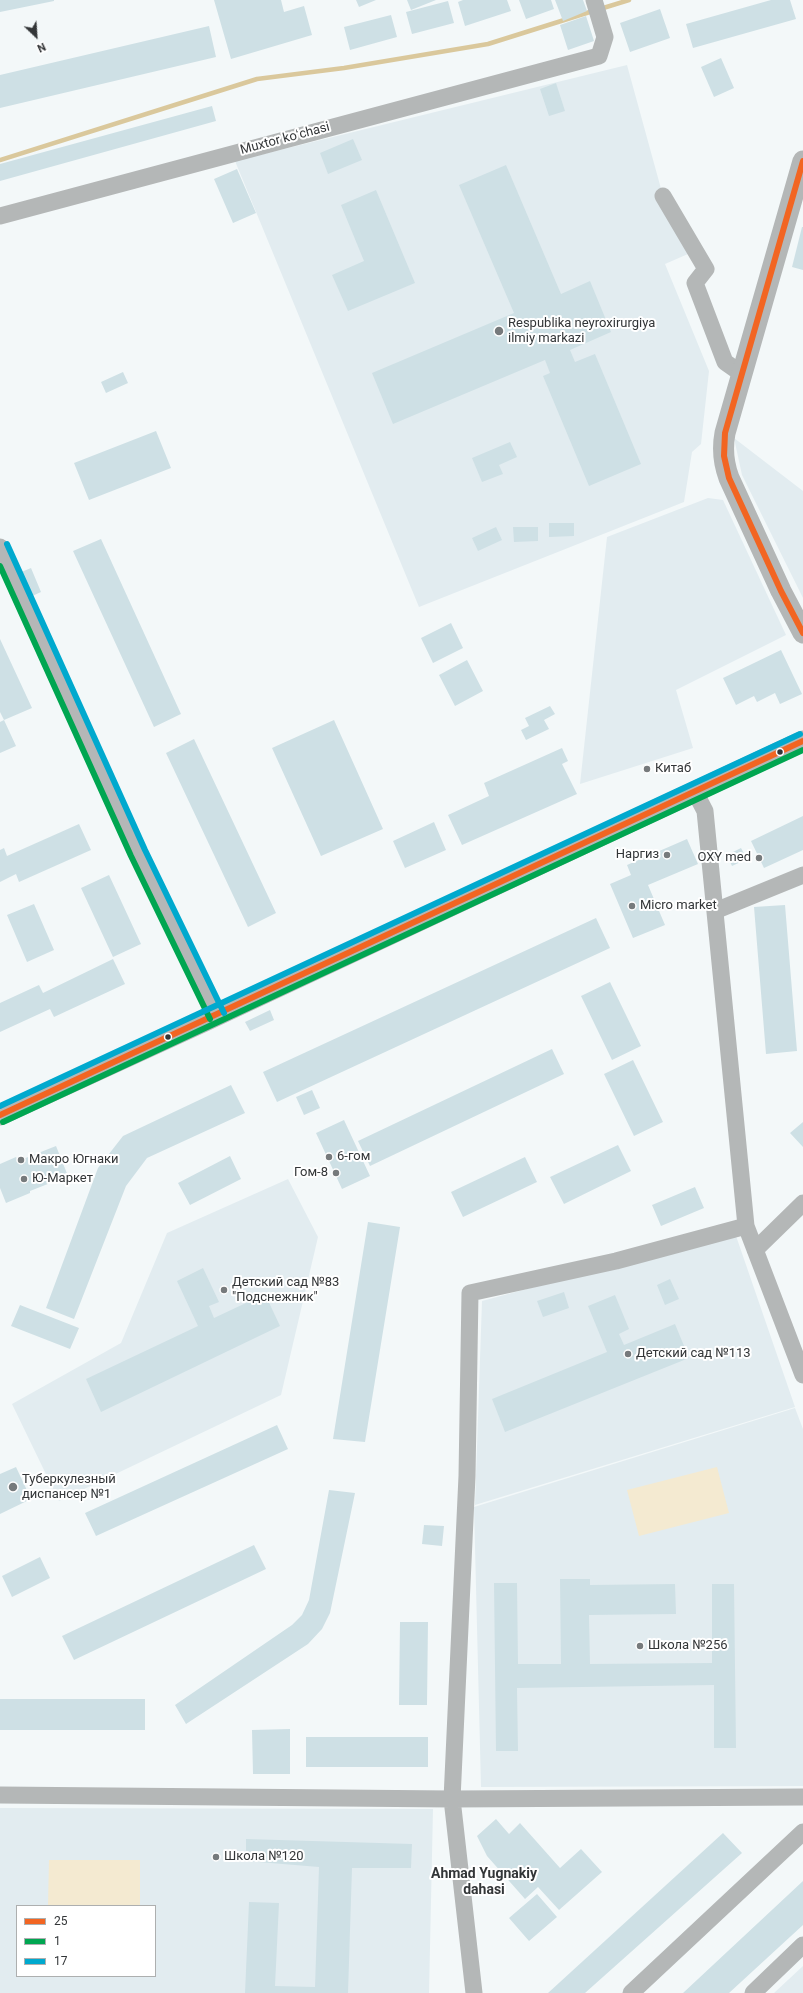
<!DOCTYPE html>
<html>
<head>
<meta charset="utf-8">
<style>
  body { margin:0 }
  #map { position:relative; width:803px; height:1993px; overflow:hidden; background:#f3f8f9; font-family:Roboto,sans-serif }
  canvas { display:block }
  .legend { position:absolute; left:16px; top:1905px; width:140px; height:72px; box-sizing:border-box; background:#fff; border:1px solid #adafaf; margin:0; padding:5px 7px; list-style:none; font-size:12px; color:#333638 }
  .legend li { display:flex; align-items:center; gap:8px; height:20px }
  .legend b { width:20px; border:1px solid #adafaf }
  .north { position:absolute; left:16px; top:16px; width:40px; height:40px; -webkit-text-stroke:3px #fff; paint-order:stroke; rotate:155deg; font-size:11px; font-weight:700; line-height:16px; text-align:center; color:#333638 }
  .north::after { content:''; display:block; margin:auto; width:14px; height:18px; background:#333638; clip-path:polygon(50% 0,100% 100%,50% 72%,0 100%) }
</style>
</head>
<body>
<div id="map">
<canvas width="803" height="1993"></canvas>
<ul class="legend">
<li><b style="height:5px;background:#f26522"></b>25</li>
<li><b style="height:5px;background:#00a651"></b>1</li>
<li><b style="height:5px;background:#00a9ce"></b>17</li>
</ul>
<div class="north">N</div>
</div>
<script>
const g = document.querySelector('canvas').getContext('2d');
g.lineJoin = 'round';
function paint(path, color) { g.fillStyle = color; g.fill(path, 'evenodd'); }
function stroke(path, color, width, dash) { g.strokeStyle = color; g.lineWidth = width; g.lineCap = dash ? 'butt' : 'round'; g.setLineDash(dash || []); g.stroke(path); }
function label(font, color, halo, rows, align = 'center') {
  g.font = font + ' Roboto,sans-serif'; g.lineWidth = 4; g.setLineDash([]); g.textBaseline = 'middle'; g.strokeStyle = halo; g.fillStyle = color; for (const [text, x, y, turn = 0] of rows) {
    g.save(); g.translate(x, y); g.rotate((+turn || 0) * Math.PI / 180); g.textAlign = isNaN(turn) ? turn : align; if (halo) g.strokeText(text, 0, 0); g.fillText(text, 0, 0); g.restore();
  }
}
const built = new Path2D(`
  M627 65 663 196 688 254 665 264 709 371 701 444 692 452 684 502 419 607 235 161Z
  M734 438 803 491V598L742 475Z
  M708 498 723 500 786 635 676 690 693 748 580 784 607 537Z
  M288 1179 318 1237 281 1395 59 1501 12 1404 121 1343 167 1233Z
  M735 1233 795 1407 475 1505 482 1301Z
  M795 1408 803 1429V1786L481 1787 474 1507Z
  M0 1808 433 1809 429 1993H0ZM17 1906H155V1976H17Z
  M803 1966V1993H774Z`);
const green = new Path2D(`
  M717 1467 729 1513 639 1536 627 1490Z
  M49 1860H140V1906H48Z`);
const stream = new Path2D(`
  M600 9 629 0
  M0 160 257 79 344 68 488 44 593 11`);
const building = new Path2D(`
  M0 0H54V1L0 12Z
  M214 0H239L241 7 239 0H281L284 12 304 6 312 35 231 59Z
  M356 0H376L359 7Z
  M407 0H436L411 10Z
  M463 0H507L511 11 465 26 458 2Z
  M519 0H551L554 9 526 19Z
  M555 0H583L587 11 563 21Z
  M771 0H790L796 19 693 48 686 24Z
  M448 1 454 23 412 34 406 12Z
  M660 9 670 38 630 52 620 23Z
  M391 15 397 37 350 50 344 27Z
  M586 16 594 41 568 50 560 25Z
  M209 26 216 57 0 108V75Z
  M721 58 734 88 714 97 701 67Z
  M556 83 565 111 549 116 540 89Z
  M212 106 216 121 0 181V164Z
  M353 139 362 160 328 174 320 153Z
  M506 165 561 294 590 281 611 332 570 350 575 362 595 354 641 464 589 486 543 376 550 373 545 360 393 424 372 373 514 313 459 185Z
  M237 169 256 213 233 223 214 179Z
  M376 190 415 283 348 311 332 275 364 261 341 205Z
  M802 227H803V270L792 267Z
  M123 372 128 383 106 393 101 382Z
  M156 431 171 468 89 500 74 463Z
  M510 442 517 457 499 465 503 474 482 482 472 458Z
  M549 523H574V536L549 537Z
  M496 527 502 540 478 551 472 538Z
  M513 527H538V541L514 542Z
  M101 539 181 714 154 727 73 551Z
  M31 568 41 592 30 597 19 573Z
  M451 623 463 648 433 663 421 638Z
  M0 639 32 708 4 720 16 746 0 753V722L4 720 0 712Z
  M781 650 802 694 780 704 775 693 757 702 754 696 736 705 723 678Z
  M467 660 483 691 455 706 439 675Z
  M550 706 555 714 544 720 549 729 526 740 521 730 529 726 525 718Z
  M334 720 383 829 321 856 272 748Z
  M194 739 276 913 248 927 166 753Z
  M562 748 568 761 562 764 577 794 462 845 448 815 489 796 484 783Z
  M803 816V850L764 868 751 841Z
  M434 822 446 850 405 868 393 841Z
  M79 824 91 850 19 882 16 874 0 882V850L4 848 7 856Z
  M687 839 698 864 648 885 665 925 633 938 610 884 631 875 627 865Z
  M741 848 747 859 732 866 727 855Z
  M109 875 141 944 113 957 81 888Z
  M34 904 54 950 27 962 7 915Z
  M785 905 797 1051 766 1054 754 907Z
  M596 918 610 948 277 1102 263 1072Z
  M113 959 125 984 54 1017 50 1009 0 1032V1003L39 985 43 993Z
  M610 982 641 1046 612 1060 581 996Z
  M270 1010 274 1020 250 1031 245 1022Z
  M552 1049 564 1074 370 1166 358 1141Z
  M633 1060 663 1122 634 1136 604 1074Z
  M231 1085 245 1113 147 1158 126 1186 74 1319 46 1308 98 1168 123 1136Z
  M312 1090 320 1108 304 1115 296 1097Z
  M344 1120 370 1176 342 1189 316 1133Z
  M803 1122V1147L790 1133Z
  M618 1145 631 1171 564 1204 550 1177Z
  M56 1146 68 1176 30 1191V1193L6 1203 0 1188V1164L16 1157 18 1161Z
  M230 1156 241 1179 190 1205 178 1183Z
  M525 1157 537 1182 463 1217 451 1192Z
  M695 1187 704 1208 661 1226 652 1205Z
  M368 1222 400 1227 365 1442 333 1439Z
  M203 1268 219 1302 209 1306 214 1318 265 1294 280 1326 101 1412 86 1379 198 1326 177 1281Z
  M670 1279 679 1299 665 1305 657 1285Z
  M564 1292 569 1308 543 1317 537 1301Z
  M615 1295 629 1329 619 1334 624 1345 675 1324 689 1358 505 1432 492 1399 607 1352 588 1306Z
  M20 1305 79 1328 70 1349 11 1326Z
  M277 1425 288 1449 96 1536 85 1513Z
  M16 1467 31 1499 0 1514V1474Z
  M329 1490 355 1493 330 1613 322 1629 308 1644 186 1724 175 1705 292 1625 302 1615 309 1600Z
  M424 1525 444 1526 442 1546 422 1544Z
  M254 1545 266 1569 74 1660 62 1636Z
  M40 1557 50 1578 12 1597 2 1576Z
  M560 1579H590V1585L675 1584 676 1614 589 1615 590 1664 712 1663V1584H734L736 1748H714V1685L517 1688 518 1751H496L494 1583H517L518 1664H561Z
  M400 1622H428L427 1705H399Z
  M0 1699H145V1730H0Z
  M290 1729V1774H253L252 1730Z
  M306 1737H428V1767H306Z
  M496 1819 509 1834 520 1823 560 1868 581 1849 602 1872 559 1910 538 1887 525 1899 487 1856 477 1836Z
  M723 1833 742 1853 585 1993H548Z
  M246 1839 412 1844 411 1868H352L348 1993H245L249 1902 279 1903 275 1986 315 1987 319 1867 246 1861Z
  M803 1881V1925L729 1993H683Z
  M537 1894 557 1917 529 1941 509 1918Z`);
const minor = new Path2D(`
  M663 196 706 269 695 283 725 362 742 374
  M0 216 599 56 605 37 594 0
  M0 547 138 853 217 1016
  M695 792 705 811 746 1226 803 1375
  M715 911 803 875
  M755 1250 803 1203
  M0 1795 452 1799 803 1797
  M474 1993 452 1799 467 1476 470 1293 616 1261 746 1226
  M631 1993 803 1832
  M753 1993 803 1945`);
const tertiary = new Path2D(`
  M803 161 725 433C722 449 723 462 729 478L781 591 803 633
  M0 1115 205 1021 803 741`);
const bus1 = new Path2D(`
  M803 161 725 433 724 456 729 478 781 591 803 633
  M0 1115 803 741`);
const bus2 = new Path2D(`
  M0 566 131 856 210 1019
  M3 1122 803 750`);
const bus3 = new Path2D(`
  M7 544 145 850 224 1013
  M0 1106 800 734`);
const markers = [
  [499,331,5,"#767a7c"],
  [780,752,3.5,"#333638"],
  [647,769,4,"#767a7c"],
  [667,855,4,"#767a7c"],
  [759,858,4,"#767a7c"],
  [632,906,4,"#767a7c"],
  [168,1037,3.5,"#333638"],
  [329,1157,4,"#767a7c"],
  [21,1160,4,"#767a7c"],
  [336,1173,4,"#767a7c"],
  [24,1179,4,"#767a7c"],
  [224,1290,4,"#767a7c"],
  [628,1354,4,"#767a7c"],
  [13,1487,5,"#767a7c"],
  [640,1646,4,"#767a7c"],
  [216,1857,4,"#767a7c"]
];
const streetNames = [
  ["Muxtor koʻchasi",285,139,-15]
];
const poiNames = [
  ["Respublika neyroxirurgiya",508,324],
  ["ilmiy markazi",508,339],
  ["Китаб",655,769],
  ["Наргиз",659,855,"right"],
  ["OXY med",751,858,"right"],
  ["Micro market",640,906],
  ["6-гом",337,1157],
  ["Макро Югнаки",29,1160],
  ["Гом-8",328,1173,"right"],
  ["Ю-Маркет",32,1179],
  ["Детский сад №83",232,1283],
  ["\"Подснежник\"",232,1298],
  ["Детский сад №113",636,1354],
  ["Туберкулезный",22,1480],
  ["диспансер №1",22,1495],
  ["Школа №256",648,1646],
  ["Школа №120",224,1857]
];
const neighbourhoodNames = [
  ["Ahmad Yugnakiy",484,1874],
  ["dahasi",484,1890]
];
paint(built, '#e2ecf0');
paint(green, '#f4ead1');
stroke(stream, '#dac89c', 4.5);
paint(building, '#cee0e5');
stroke(minor, '#b4b7b7', 17);
stroke(tertiary, '#b4b7b7', 21);
stroke(bus1, '#f26522', 6);
stroke(bus2, '#00a651', 6);
stroke(bus3, '#00a9ce', 6);
for (const [x, y, r, color] of markers) { const dot = new Path2D(); dot.arc(x, y, r, 0, 2 * Math.PI); g.fillStyle = color; g.fill(dot); stroke(dot, '#fff', 1.5); }
label('13px', '#333638', '#fff', streetNames);
label('13px', '#333638', '#fff', poiNames, 'left');
label('bold 14px', '#333638', '#fff', neighbourhoodNames);
</script>
</body>
</html>
